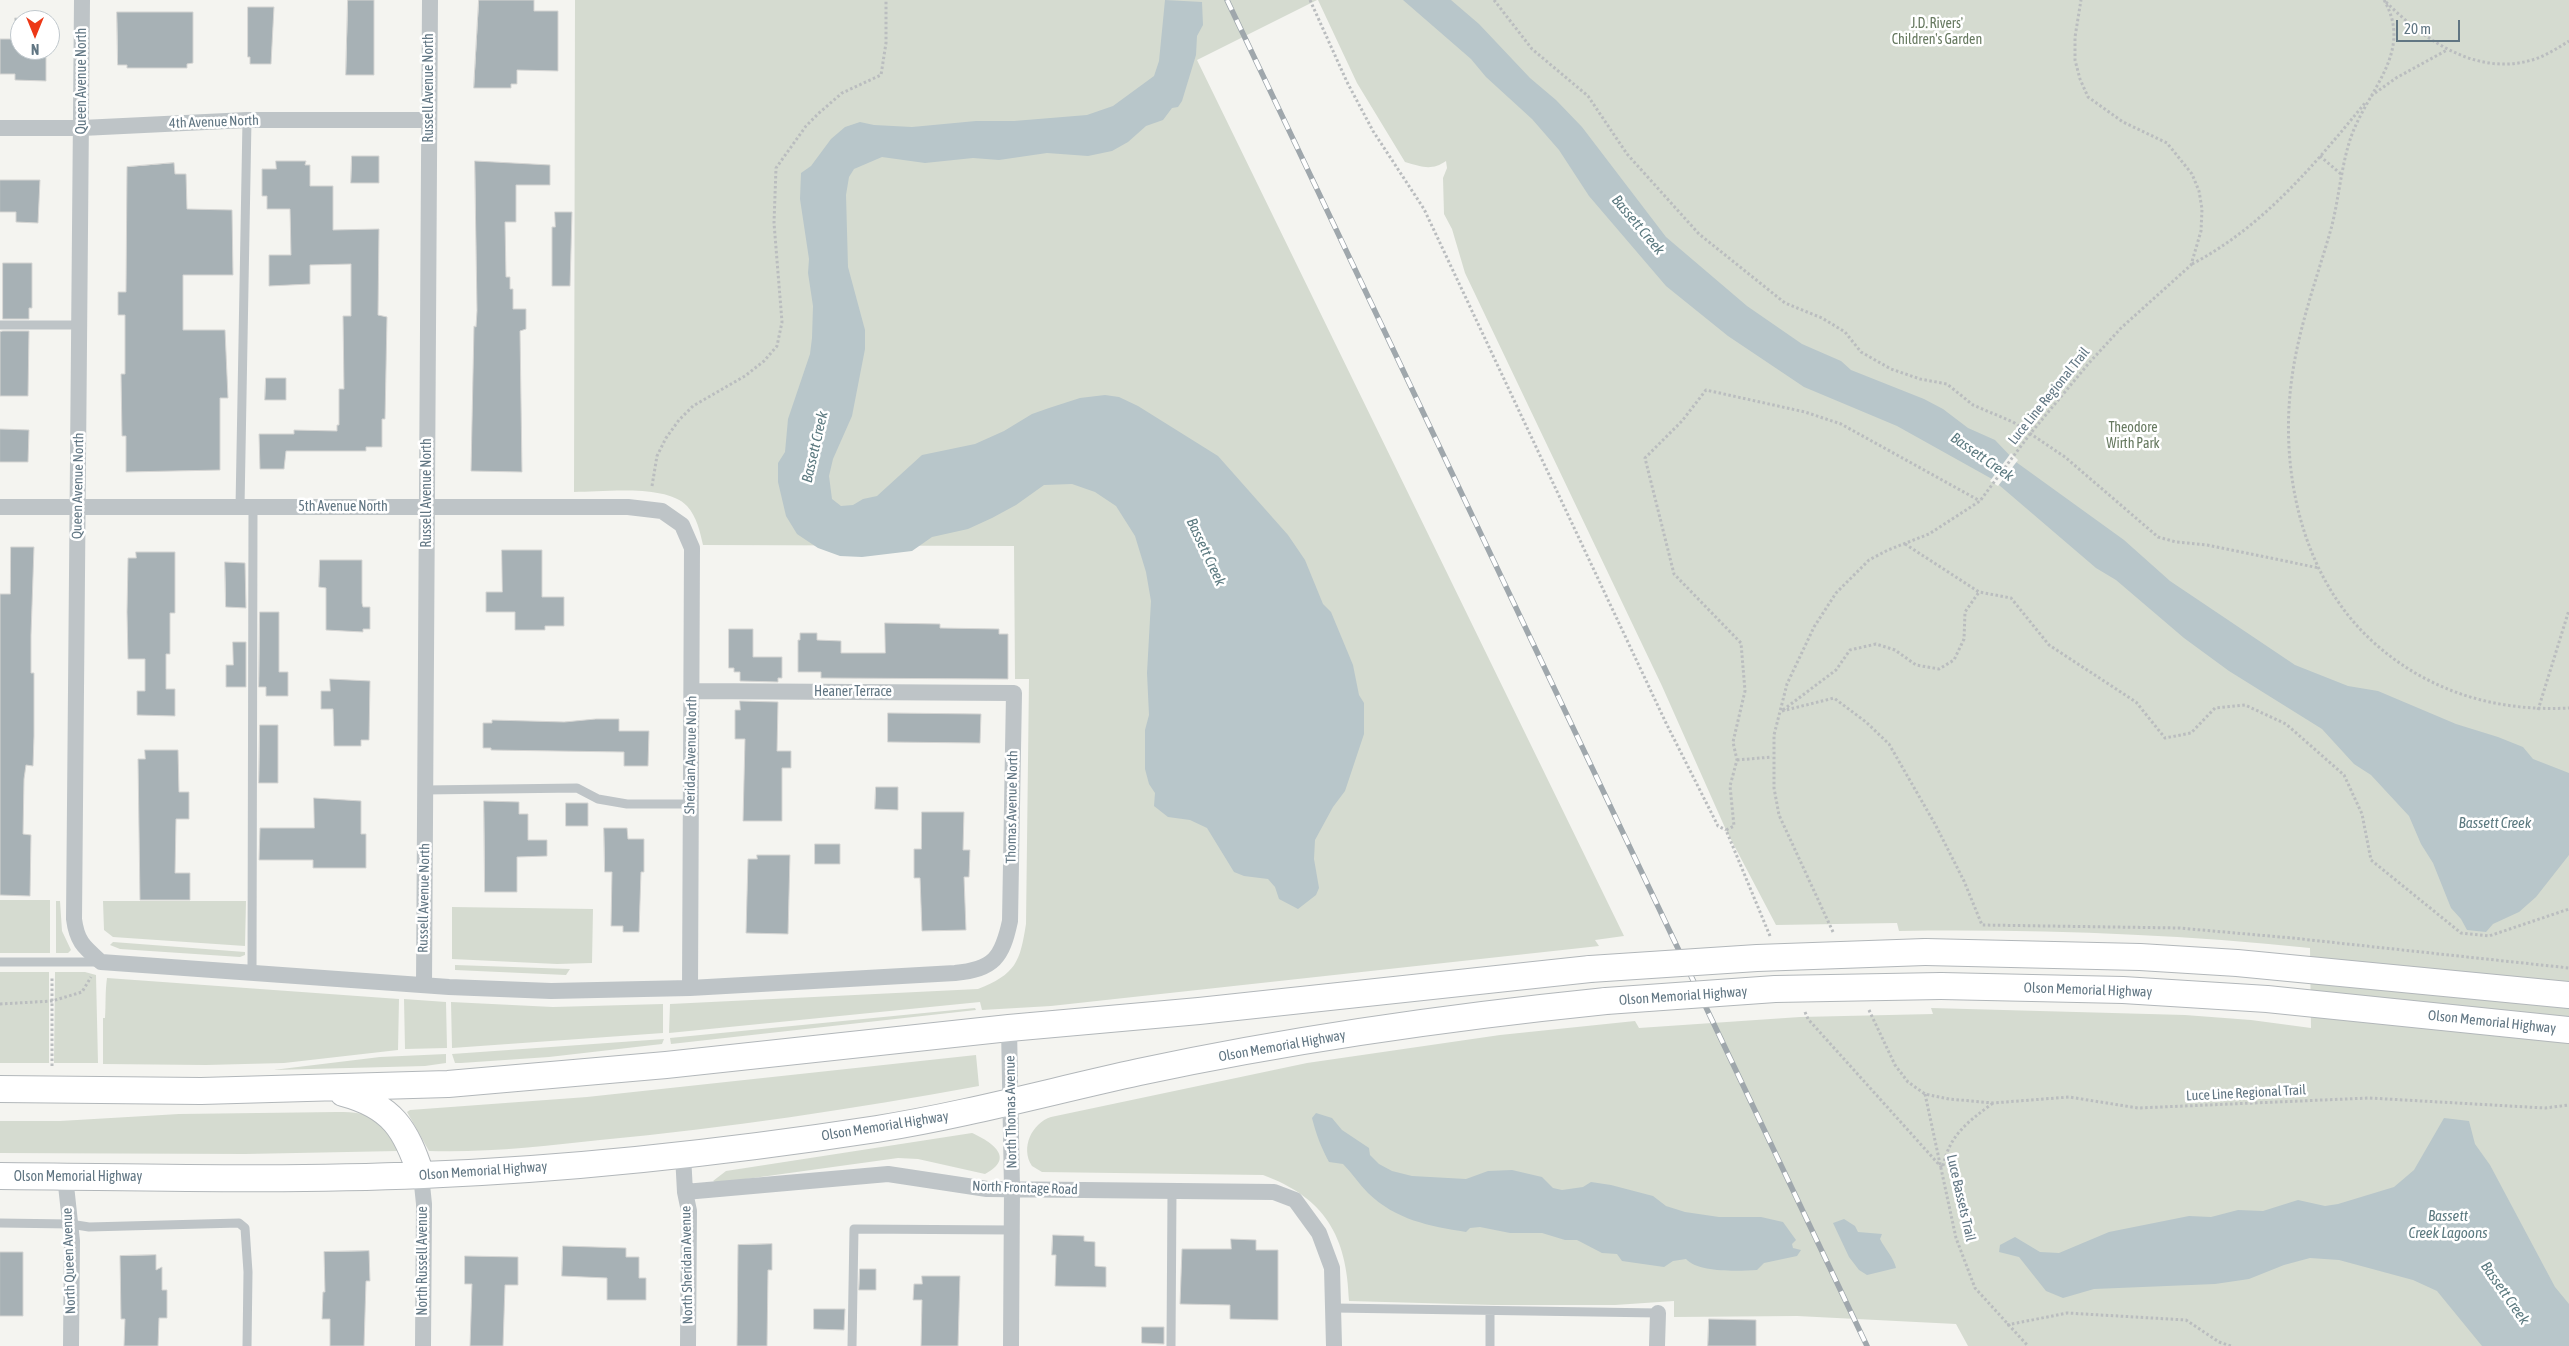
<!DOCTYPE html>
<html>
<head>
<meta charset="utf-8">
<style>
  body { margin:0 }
  #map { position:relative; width:2569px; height:1346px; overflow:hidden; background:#f4f4f0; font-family:"Asap Condensed",sans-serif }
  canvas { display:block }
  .north { position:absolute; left:10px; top:10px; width:50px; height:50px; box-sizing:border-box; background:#fff; border:1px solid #c0c8cd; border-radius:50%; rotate:180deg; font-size:14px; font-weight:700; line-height:20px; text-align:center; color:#617683 }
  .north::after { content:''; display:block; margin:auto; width:18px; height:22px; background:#ed3817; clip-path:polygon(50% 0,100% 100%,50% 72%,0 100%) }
  .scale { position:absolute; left:2396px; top:20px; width:64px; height:22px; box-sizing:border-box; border:2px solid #617683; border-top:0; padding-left:6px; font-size:15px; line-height:18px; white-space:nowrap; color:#617683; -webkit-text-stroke:4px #fff; paint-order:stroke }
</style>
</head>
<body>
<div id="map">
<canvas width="2569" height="1346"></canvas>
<div class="north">N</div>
<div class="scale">20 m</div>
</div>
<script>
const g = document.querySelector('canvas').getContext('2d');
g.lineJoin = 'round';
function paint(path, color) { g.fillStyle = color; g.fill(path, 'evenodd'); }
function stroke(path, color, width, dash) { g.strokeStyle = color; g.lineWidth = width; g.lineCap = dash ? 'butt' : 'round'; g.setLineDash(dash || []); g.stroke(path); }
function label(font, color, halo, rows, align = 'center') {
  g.font = font + ' "Asap Condensed",sans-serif'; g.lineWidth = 5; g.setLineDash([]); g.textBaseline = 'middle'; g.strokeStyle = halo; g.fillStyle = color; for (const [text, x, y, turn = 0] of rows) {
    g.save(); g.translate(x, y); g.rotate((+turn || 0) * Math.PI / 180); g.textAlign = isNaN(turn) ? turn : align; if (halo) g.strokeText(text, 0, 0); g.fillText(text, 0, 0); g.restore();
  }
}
const green = new Path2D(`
  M575 0H1317L1197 60 1624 936 1595 940 1599 946 1051 1006 982 1010 980 1002 669 1033 670 1004 978 989C1016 974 1020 962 1026 924L1029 679H1015L1014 546 703 545C700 532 697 517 687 506 666 484 604 492 574 492Z
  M1318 0H2569V1346H1968L1956 1324 1797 1316 1674 1317V1301L1615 1305H1494L1349 1301C1347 1236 1325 1198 1263 1175L1042 1172 1032 1166C1020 1148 1032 1123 1051 1117L1307 1063 1500 1035 1635 1021 1639 1028 1800 1017 1933 1014 1931 1008 2185 1015 2251 1020 2311 1028 2310 948C2173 934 2036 929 1899 931L1897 923 1776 925 1726 830 1662 686 1465 273 1452 229 1444 214 1443 178 1447 168 1446 161C1432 171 1422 167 1405 162L1357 83Z
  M0 900H50V953H0Z
  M56 901H60L62 931 71 950 68 953H56Z
  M103 901H246L245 946 113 937 104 930Z
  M452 907 593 909 592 963 557 964 452 959Z
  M113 942 245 952V955L240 957 120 949 110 945Z
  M455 965 570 969 566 975 455 970Z
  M0 972H49V1063H0Z
  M55 972H85L96 975 98 1063H54Z
  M107 978 399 999 398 1050 284 1063 206 1065 103 1064V1018H105C106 1004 105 992 107 978Z
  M404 999 446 1002 447 1048 405 1049Z
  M451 1002 553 1007 663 1004V1033L452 1048Z
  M975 1008 976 1010 671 1044 670 1038Z
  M664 1039 662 1044 549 1057 461 1063H455L452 1054Z
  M446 1054V1063L425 1066 273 1070 380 1057Z
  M976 1055 979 1086C853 1109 727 1128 600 1140 544 1146 485 1153 429 1151L407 1112 410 1110 587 1097Z
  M337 1112C373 1112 383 1119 398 1151L245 1154 0 1153V1121H60L179 1114Z
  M972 1133C992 1142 1016 1158 985 1174L918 1159 898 1158 717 1183 713 1181 726 1171Z`);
const water = new Path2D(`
  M1165 0 1202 2 1203 25 1197 36 1196 55 1182 101 1178 107 1172 108 1163 120 1146 126 1128 142 1112 151 1088 156 1047 153 999 160 973 158 925 163 882 157 854 169 849 177 846 195 848 267 865 330V349L852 416 833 459 829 476 832 499 841 506 853 505 863 499 877 496 922 455 975 444 1004 431 1032 414 1049 408 1080 398 1105 395 1119 397 1138 406 1218 456 1288 535 1305 560 1323 604 1331 612 1353 665 1359 695 1364 703V734L1345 791 1333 807 1315 840 1314 859 1319 888 1316 895 1298 909 1279 899 1275 887 1268 879 1244 876 1234 872 1207 828 1190 820 1168 817 1154 806 1155 793 1149 784 1145 769V730L1149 715 1147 673 1151 601 1146 572 1135 536 1116 506 1095 492 1072 484 1044 485 1016 505 992 518 968 529 932 537 912 551 862 557 840 556 818 548 797 534 786 516 778 482V463L785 452 788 419 810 354 812 338 813 306 808 273 809 259 800 199 801 173 811 166 831 139 845 127 860 122 874 125 912 127 976 121H1014L1087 115 1113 106 1154 76 1159 61Z
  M1403 0H1451L1479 24 1530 78 1556 100 1582 127 1666 237 1747 306 1802 344 1841 361 1851 370 1924 399 1943 409 1968 428 1995 440 2016 462 2124 540 2170 581 2295 665 2348 686 2378 691 2456 724 2498 737 2523 747 2533 759 2569 773V855L2536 897 2519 912 2493 924 2486 932 2467 930 2461 919 2451 908 2433 863 2421 844 2409 816 2371 775 2354 764 2322 729 2229 671 2184 638 2116 580 2096 568 1992 479 1897 426 1804 387 1728 336 1666 286 1589 196 1559 150 1532 119 1486 77 1471 59Z
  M1316 1113 1332 1118 1342 1130 1369 1148 1370 1155 1379 1164 1392 1171 1412 1176 1466 1179 1488 1171 1512 1170 1542 1177 1553 1188 1562 1190 1583 1187 1591 1182 1611 1185 1653 1196 1666 1206 1685 1212 1719 1217H1761L1783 1222 1796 1240 1792 1244 1793 1248 1801 1250 1797 1256 1764 1263 1757 1270C1738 1271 1699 1273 1686 1259L1673 1261 1664 1267 1622 1261 1617 1254 1602 1253 1577 1240H1565L1542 1233H1510L1480 1227 1470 1228 1466 1232C1429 1226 1396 1220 1368 1193 1359 1184 1352 1173 1343 1164L1329 1162C1321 1147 1316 1134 1312 1118Z
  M2444 1118 2469 1121 2475 1144 2490 1165 2555 1287 2569 1304V1346H2482L2437 1291 2413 1280 2339 1260 2310 1258 2284 1265 2249 1279 2215 1284 2094 1289 2063 1298 2046 1291 2019 1257 1999 1252 2000 1245 2015 1237 2040 1252 2059 1253 2109 1232 2189 1216 2211 1217 2238 1210 2263 1211 2298 1200 2325 1206 2338 1204 2394 1187 2414 1170Z
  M1844 1219 1855 1226 1858 1232 1882 1234 1880 1239C1885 1249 1894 1258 1896 1268L1867 1275 1859 1270 1849 1257 1833 1223Z`);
const pier = new Path2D(`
  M2011 453 2018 460 1998 486 1990 481Z`);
const building = new Path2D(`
  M348 0H374V75H346Z
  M479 0H534V11H558V71L517 70V84H511V88H474Z
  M248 7H274L271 64H250V57H248Z
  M117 12H193V63L187 64V68H127V65H118Z
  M15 18 46 19 20 20V50H46V81L15 80V74H0V39H15Z
  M352 156H379V183H351Z
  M276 161H306L305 165H310V186H333V230L379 229 378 315 387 317 385 419H382V447H366V451H286L284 469H260L259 434H294V430L337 431V425H339V389H344L343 316H351V264L310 265V284L269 286V255H291L290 209H267V196H262V169H276Z
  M475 161 550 165V185H516V222H505L506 277H510V289H513V309H526V329L520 331 522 472 471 471 474 326 476 327 477 311Z
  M174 163 175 174H186L187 209 232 210 233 275H183V330H225L228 398H220V470L126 472V436H122L121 374H125V315H118V292H126L127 167Z
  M0 180H40L38 223 16 222V212H0Z
  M555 212H572L570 286H552V227H555Z
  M3 263H32V308H29V319H3Z
  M3 331H29L28 396H0V332Z
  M266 378H286V400H265Z
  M0 429 29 430 28 462H0Z
  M11 547H34L31 635V673H34V736L33 766 26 765 24 779 23 834 31 835 30 896 0 895V594H10Z
  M502 550H542V597H564V626H545V630H515V612H486V592H502Z
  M136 552H175V613H170V654H166V689H175V716L137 715V691H145V659H128L127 612 128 558H136Z
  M320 560H362V603L363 607H370V629H363V632L326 630V588L319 587Z
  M225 562 245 563 246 608 226 607Z
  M260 612H279V672H288V696H266V687H259Z
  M885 623 940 624V628L999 629V634H1008V679L821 678V672H798V640H800V633H817V640L841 641V653H885Z
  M729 629H753V657H782V678H778V682L740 681V672H734V668H729Z
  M233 642H246V687H226V665H233Z
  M330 679 370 681 369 740H361V746H334L333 709H321V691H330Z
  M740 701 778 702 777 751H791V768H782V821H743L745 739H735V710H740Z
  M888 713 981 714 980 743 888 742Z
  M596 719H619V731H649L648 766H624V752L491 750V748H483V723H492V720L564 722Z
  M260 725H278V783H259Z
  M145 750H178L179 792H189V819H176L175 873H190V900H140L138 759H145Z
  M876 787H898V810L875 809Z
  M314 798 361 801V834H366V868H313V860H259L260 828H314Z
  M484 801 519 802V814H528V840H547V856L517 857V892H485Z
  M566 803H588V826H566Z
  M922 812H964L963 850H970L969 877H964L966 930 922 931 920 878H914V849H921Z
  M604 828H627L628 839H644V872H641L639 932H623V926H611L612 872H605Z
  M815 844H840V864H815Z
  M757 855H790L788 934 746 933 748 859H757Z
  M1053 1235 1084 1236V1241L1095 1242V1266L1106 1267V1287L1055 1286 1056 1255H1052Z
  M1231 1239 1256 1240V1250H1278V1320L1230 1319V1305L1180 1304 1182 1249H1231Z
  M772 1244V1270H768L767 1346H737L738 1245Z
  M563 1246 626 1248V1257H639V1278H646V1300H607V1278L562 1276Z
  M369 1251 370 1281H366L364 1346H330V1319H322L323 1292H325L324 1252Z
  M0 1252H23V1316H0Z
  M156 1255V1270L162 1267V1290H167V1318H159L158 1346H124L125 1319H121L120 1256Z
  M465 1256 518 1257V1285H505L503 1346H470L472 1284H465Z
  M860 1269H876V1290H859Z
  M922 1276H960L958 1346H921L922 1300H913L914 1284H922Z
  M814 1309H845L844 1330 814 1329Z
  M1709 1319 1756 1320V1346H1708Z
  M1142 1327H1164V1344L1142 1343Z`);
const path = new Path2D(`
  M1310 0 1347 82 1373 131 1424 209 1666 723 1718 826 1726 830
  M1494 0 1532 49 1588 96 1627 154 1699 234 1785 303 1822 318 1845 332 1861 352 1891 369 1920 379 1947 384 1973 405 2013 422 2065 457 2158 537 2176 542 2207 545 2319 568
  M2384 0C2414 52 2368 89 2351 137 2341 166 2339 199 2331 229 2317 278 2299 326 2292 377 2279 469 2301 575 2371 640 2426 691 2495 712 2569 708
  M2386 2C2424 40 2478 78 2535 59 2547 55 2558 48 2569 41
  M2371 96 2396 78 2447 50
  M2320 156 2342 175
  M2192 264C2263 227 2315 164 2365 103
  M652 486 657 456 666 438 679 420 693 406 745 376 764 361 777 346 782 322 774 223 776 168 806 126 819 113 842 93 881 75 886 43V0
  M1905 544 1979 592 2011 598 2049 645 2136 702 2165 738 2191 733 2215 708 2245 705 2286 724 2344 775 2362 814 2371 860 2461 933 2489 936 2569 909
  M1783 710 1836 670 1850 650 1876 644 1895 650 1916 665 1939 669 1954 660 1964 639 1965 612 1979 592
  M2538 710 2569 610
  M1782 711 1834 698 1866 722 1889 744 1935 824 1964 881 1982 925 2179 928 2292 938 2569 968
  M1737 760 1772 757
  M1833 932 1779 815 1774 788V735L1787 684 1814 627 1836 593 1869 560 1888 550 1929 534 1980 501 2030 434 2089 363 2121 328 2191 265 2201 231 2202 209 2199 191 2192 174 2167 143 2123 122 2088 97 2080 79 2075 60V37L2081 0
  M1770 936 1726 830 1734 826 1730 786 1737 760 1733 742 1745 691 1741 643 1674 574 1645 458 1682 421 1706 390 1805 412 1841 424 1980 501
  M0 1004 52 1001 82 992 91 977
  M1869 1010 1895 1065 1908 1082 1925 1094 1949 1099 1993 1103 2069 1097 2138 1108 2369 1098 2545 1108 2569 1105
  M1805 1012 1808 1019 1943 1169
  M52 1066V976
  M1925 1094 1956 1238 1975 1288 2028 1346
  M1943 1166C1950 1134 1968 1122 1993 1103
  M2007 1325 2067 1313 2186 1320 2219 1342 2231 1346`);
const service = new Path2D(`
  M0 325H80
  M240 507 247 120
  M425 790 577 788 598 799 627 804H690
  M0 962H100
  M252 974 253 507
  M0 1223 70 1224 89 1227 239 1223 245 1228 248 1272 247 1346
  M1335 1308 1658 1313
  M852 1346 854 1229 1012 1230
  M1171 1346 1172 1191
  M1490 1346V1312`);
const minor = new Path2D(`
  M82 0 74 919C77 942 84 947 101 962L449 987 551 991 690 988 955 973C994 969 1002 958 1010 921L1014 693 692 691
  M0 128H82L247 120H429
  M0 507H628L662 511 682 525 692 548 690 988
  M424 985 430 0
  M1009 1028 1012 1189 1011 1346
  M683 1155 685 1192 689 1211 688 1346
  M421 1175 424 1204 423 1346
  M65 1176 72 1241 71 1346
  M685 1192 888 1174 987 1189 1274 1192 1295 1200 1319 1233 1332 1268 1334 1346
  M1657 1346 1658 1313`);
const primary = new Path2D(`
  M1925 952 2140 957 2237 963 2569 995
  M1941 986 2123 990 2267 999 2569 1030
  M0 1089 201 1091 448 1084 666 1065 1009 1028 1199 1011 1590 969
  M343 1093C392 1106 406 1129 421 1175
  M0 1176C141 1177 282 1181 423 1175 575 1169 727 1152 877 1129 965 1115 1052 1091 1139 1072 1293 1039 1449 1017 1606 1001`);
const rail = new Path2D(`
  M1227 0 1867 1346`);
const primaryBridge = new Path2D(`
  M1590 969 1757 958 1925 952
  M1606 1001 1775 989 1941 986`);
const parkNames = [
  ["J.D. Rivers'",1937,24],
  ["Children's Garden",1937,40],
  ["Theodore",2133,428],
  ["Wirth Park",2133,444]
];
const streetNames = [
  ["Queen Avenue North",82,81,-90],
  ["Russell Avenue North",429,88,-90],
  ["4th Avenue North",214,122,-2],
  ["Luce Line Regional Trail",2049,396,-51],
  ["Queen Avenue North",78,486,-89],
  ["Russell Avenue North",427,493,-90],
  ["5th Avenue North",343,507],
  ["Heaner Terrace",853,692],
  ["Sheridan Avenue North",691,755,-89],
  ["Thomas Avenue North",1012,807,-89],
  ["Russell Avenue North",424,898,-89],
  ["Olson Memorial Highway",2088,990,2],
  ["Olson Memorial Highway",1683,996,-4],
  ["Olson Memorial Highway",2492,1022,6],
  ["Olson Memorial Highway",1282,1046,-10],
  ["Luce Line Regional Trail",2246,1093,-3],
  ["North Thomas Avenue",1011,1112,-91],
  ["Olson Memorial Highway",885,1126,-9],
  ["Olson Memorial Highway",483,1171,-4],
  ["Olson Memorial Highway",78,1177],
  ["North Frontage Road",1025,1188,2],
  ["Luce Bassets Trail",1961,1198,77],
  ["North Queen Avenue",69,1261,-92],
  ["North Russell Avenue",423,1261,-90],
  ["North Sheridan Avenue",687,1265,-91]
];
const waterNames = [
  ["Bassett Creek",1638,225,50],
  ["Bassett Creek",815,447,-77],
  ["Bassett Creek",1982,457,35],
  ["Bassett Creek",1206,552,65],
  ["Bassett Creek",2495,823],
  ["Bassett",2448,1216],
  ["Creek Lagoons",2448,1233],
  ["Bassett Creek",2505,1293,55]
];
paint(green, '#d5dbd0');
paint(water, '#b8c6ca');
paint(pier, '#f4f4f0');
paint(building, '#a7b1b5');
stroke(building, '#d5d5d3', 1);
stroke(primary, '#b2b7ba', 28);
stroke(path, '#babdbf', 3, [2.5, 2.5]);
stroke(service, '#bec4c7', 9);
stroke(minor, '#bec4c7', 16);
stroke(primary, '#fff', 26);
stroke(rail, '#9fa7ac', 5.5);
stroke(rail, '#fff', 4, [11]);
stroke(primaryBridge, '#b2b7ba', 28, []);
stroke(primaryBridge, '#fff', 26);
label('14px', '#677960', '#fff', parkNames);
label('14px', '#617683', '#fff', streetNames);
label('italic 15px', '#5c7a80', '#fff', waterNames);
</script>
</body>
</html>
